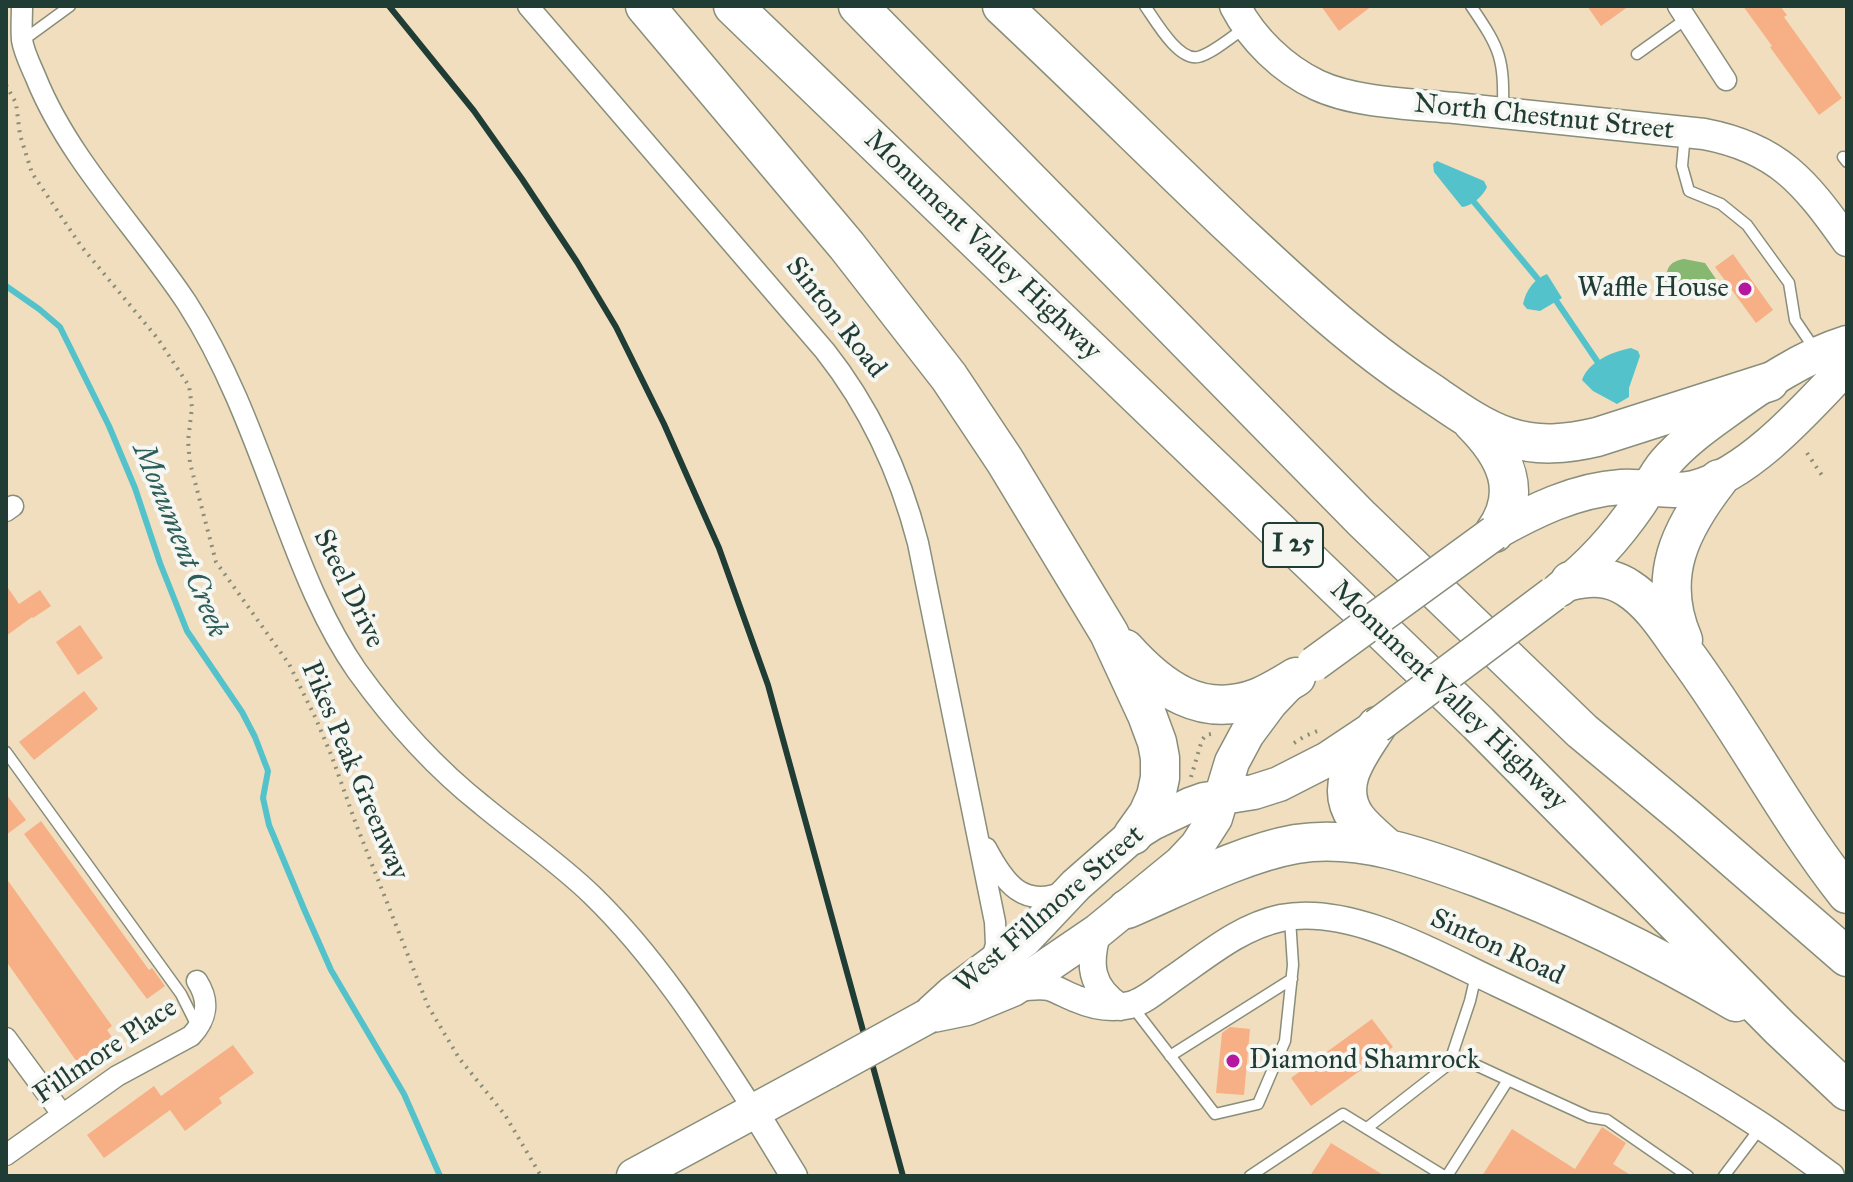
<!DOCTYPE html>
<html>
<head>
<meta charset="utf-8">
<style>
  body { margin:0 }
  #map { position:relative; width:1853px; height:1182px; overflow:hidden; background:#f1debf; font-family:"IM FELL Great Primer",serif }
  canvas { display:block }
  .frame { position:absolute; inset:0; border:8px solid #1f3d34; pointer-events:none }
</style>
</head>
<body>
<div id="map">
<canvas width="1853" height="1182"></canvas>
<div class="frame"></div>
</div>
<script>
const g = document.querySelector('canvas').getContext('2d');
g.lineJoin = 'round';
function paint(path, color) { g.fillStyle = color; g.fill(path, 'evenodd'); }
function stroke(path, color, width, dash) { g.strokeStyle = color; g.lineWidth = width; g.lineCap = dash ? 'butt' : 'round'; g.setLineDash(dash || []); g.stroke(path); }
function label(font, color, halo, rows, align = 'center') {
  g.font = font + ' "IM FELL Great Primer",serif'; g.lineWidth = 8; g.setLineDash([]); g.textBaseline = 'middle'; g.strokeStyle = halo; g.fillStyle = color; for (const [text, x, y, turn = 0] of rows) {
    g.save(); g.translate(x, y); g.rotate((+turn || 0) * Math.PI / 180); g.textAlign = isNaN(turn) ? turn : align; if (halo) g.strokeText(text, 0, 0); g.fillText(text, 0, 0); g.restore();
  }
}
const forest = new Path2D(`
  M1684 259 1705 263 1718 282 1705 292 1680 287H1671L1665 283C1667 268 1668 262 1684 259Z`);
const water = new Path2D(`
  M1437 161 1484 181 1487 187C1483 196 1472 206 1462 207L1434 172 1433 164Z
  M1547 274 1562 298 1540 311 1527 309 1523 304C1526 290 1534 279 1547 274Z
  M1631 348 1638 351 1640 356 1629 388V397L1617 404 1593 391 1582 380C1589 361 1612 352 1631 348Z`);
const stream = new Path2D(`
  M1474 202 1537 278
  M6 286 39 309 60 327 109 426 135 488 160 563 187 631 242 712 255 737 268 771 263 798 269 825 304 909 331 970 404 1094 440 1176
  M1557 302 1597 361`);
const building = new Path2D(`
  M1321 6H1372L1339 31Z
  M1587 6H1629L1601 26Z
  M1743 6H1780L1787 15 1784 17 1842 98 1819 115 1770 47 1772 46Z
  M1733 254 1773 310 1756 323 1715 267Z
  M6 585 19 604 40 590 51 606 33 618 32 617 6 636Z
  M80 625 103 658 78 675 56 642Z
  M84 691 98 709 34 760 19 742Z
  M6 794 26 820 6 835Z
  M41 821 149 970 152 968 165 986 147 999 24 834Z
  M6 878 112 1026 107 1030 114 1040 97 1053 102 1060 84 1072 6 961Z
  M1372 1019 1393 1047 1311 1106 1291 1078Z
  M1230 1027 1250 1029 1244 1095 1216 1093 1222 1033Z
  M233 1045 254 1073 219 1098 222 1103 185 1131 170 1110 104 1158 87 1135 154 1086 161 1096Z
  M1602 1127 1626 1143 1613 1164 1632 1176H1482L1512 1129 1575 1169Z
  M1331 1143 1385 1176H1310Z`);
const path = new Path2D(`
  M6 85 16 103 20 135 32 173 81 246 158 339 189 386 192 407 188 441 190 463 216 562 289 664 316 719 332 757 356 824 428 1006 459 1058 505 1115 541 1176
  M1807 453 1823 477
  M1294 743 1305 736 1320 730
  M1191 777 1202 740 1206 735 1211 734`);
const service = new Path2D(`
  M1145 6C1155 20 1178 61 1198 57 1212 54 1234 35 1246 27
  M1471 6C1501 50 1504 58 1503 111
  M22 41 70 6
  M1637 54 1686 19
  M1685 134 1682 166 1689 191 1721 204 1747 225 1789 283 1795 320 1816 351
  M1843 157 1847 162
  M6 752 181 994 197 1026
  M1132 1006 1215 1114 1258 1104 1285 1041 1293 965 1290 919
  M1452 1054 1508 1080
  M1170 1056 1292 979
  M1367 1128 1449 1064 1470 1001 1476 975
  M1250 1176 1343 1114 1444 1176
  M1447 1176 1508 1080 1589 1117 1607 1120 1688 1176
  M1724 1176 1761 1127`);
const minor = new Path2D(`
  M22 6C22 17 21 29 22 40 24 53 31 66 36 78 69 160 138 229 187 303 230 370 256 445 284 519 304 572 325 625 357 671 393 721 434 767 482 805 518 835 558 862 592 895 657 958 706 1036 755 1112
  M528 6 825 351C870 408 900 473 918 543L995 922 996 945 990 964
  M1678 6 1726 80
  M6 511 13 506
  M986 848C1004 882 1023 910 1065 891
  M6 1038 62 1114
  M6 1155 117 1076 191 1036C207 1019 210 1001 197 981`);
const tertiary = new Path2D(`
  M1098 931C1088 964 1090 987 1120 1007
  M1013 989C1026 987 1037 985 1049 987 1059 990 1068 996 1077 999 1093 1006 1112 1009 1130 1005 1145 1001 1158 989 1171 980 1205 957 1239 927 1281 918 1350 904 1435 954 1497 983 1584 1024 1671 1067 1752 1120 1779 1137 1805 1157 1831 1176
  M755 1112 794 1176`);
const secondary = new Path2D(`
  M1235 6C1252 39 1283 69 1317 85 1355 103 1413 104 1455 108 1538 117 1621 126 1704 134 1778 148 1805 182 1847 241`);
const primary = new Path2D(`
  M1494 533C1533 511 1575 490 1621 487 1645 485 1670 494 1694 488 1750 474 1808 407 1847 366
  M1560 589C1590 566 1617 536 1639 504 1648 491 1654 476 1665 463 1682 443 1704 427 1725 412 1763 384 1802 357 1847 343
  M931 1013 953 993 1024 940 1076 885 1133 835 1152 823 1190 805 1204 800 1254 792 1279 784 1328 759 1376 727
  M928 1016 967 1008 1013 989 1098 931 1181 863 1197 846 1215 818 1232 762 1247 734 1270 703 1288 684
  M634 1176 828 1071`);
const motorway = new Path2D(`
  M645 6 847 246 949 377 1005 461 1109 633 1147 715 1157 742 1160 758V778L1156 796 1148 814 1133 835
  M733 6 1478 723 1780 1028 1847 1091
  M858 6 1361 518 1582 731 1688 819 1847 957
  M1002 6C1080 79 1156 155 1234 229 1294 285 1355 343 1424 388 1451 406 1478 427 1508 437 1538 447 1567 444 1597 437L1769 382
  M1472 422C1505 455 1524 491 1494 533
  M1570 581C1591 576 1610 576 1628 588 1652 603 1668 630 1684 652 1742 730 1787 818 1847 894
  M1683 640C1656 577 1680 529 1719 479
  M1125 649C1160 688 1201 719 1257 698 1270 693 1283 685 1296 677
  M1377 726C1359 754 1333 785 1356 818 1365 830 1377 839 1388 849
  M1127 909C1179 887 1240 854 1296 844 1358 834 1422 857 1479 878 1569 912 1654 954 1736 1002`);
const rail = new Path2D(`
  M389 6 474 111 522 179 577 262 616 327 664 424 719 548 768 685 903 1176`);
const primaryBridge = new Path2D(`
  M1314 664 1494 533
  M1377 726 1553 594
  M828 1071 928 1016`);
const markers = [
  [1745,289,8,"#b5179e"],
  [1233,1061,8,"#b5179e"]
];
const shields = [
  [1293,545,60]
];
const shieldNames = [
  ["I 25",1293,545]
];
const streetNames = [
  ["North Chestnut Street",1544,118,6],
  ["Monument Valley Highway",982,246,44],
  ["Sinton Road",835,318,52],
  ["Steel Drive",348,589,64],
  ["Monument Valley Highway",1448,696,44],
  ["Pikes Peak Greenway",354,771,67],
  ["West Fillmore Street",1050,910,-41],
  ["Sinton Road",1497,948,25],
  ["Fillmore Place",106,1052,-34]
];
const poiNames = [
  ["Waffle House",1729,289],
  ["Diamond Shamrock",1249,1061,"left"]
];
const waterNames = [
  ["Monument Creek",179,541,68]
];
paint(forest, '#87b872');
paint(water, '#54c2cb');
stroke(stream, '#54c2cb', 6);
paint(building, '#f7af85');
stroke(service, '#888e7a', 13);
stroke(minor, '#888e7a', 23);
stroke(tertiary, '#888e7a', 29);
stroke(secondary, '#888e7a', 33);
stroke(primary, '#888e7a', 37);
stroke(motorway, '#888e7a', 41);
stroke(path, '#888e7a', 4, [2, 6]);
stroke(service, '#fff', 10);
stroke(minor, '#fff', 20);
stroke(tertiary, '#fff', 26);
stroke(secondary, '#fff', 30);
stroke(primary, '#fff', 34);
stroke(motorway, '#fff', 38);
stroke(rail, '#1f3d34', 6);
stroke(primaryBridge, '#888e7a', 37, []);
stroke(primaryBridge, '#fff', 34);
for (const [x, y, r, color] of markers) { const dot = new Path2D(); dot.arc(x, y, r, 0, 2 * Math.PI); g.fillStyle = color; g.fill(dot); stroke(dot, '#f6f6f2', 3); }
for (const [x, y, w] of shields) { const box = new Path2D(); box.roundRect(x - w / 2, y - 22, w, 44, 6); g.fillStyle = '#f6f6f2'; g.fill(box); stroke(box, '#1f3d34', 2); }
label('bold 26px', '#1f3d34', null, shieldNames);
label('28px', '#1f3d34', '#f6f6f2', streetNames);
label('28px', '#1f3d34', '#f6f6f2', poiNames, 'right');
label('italic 30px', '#2c5e5a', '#f6f6f2', waterNames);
</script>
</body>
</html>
